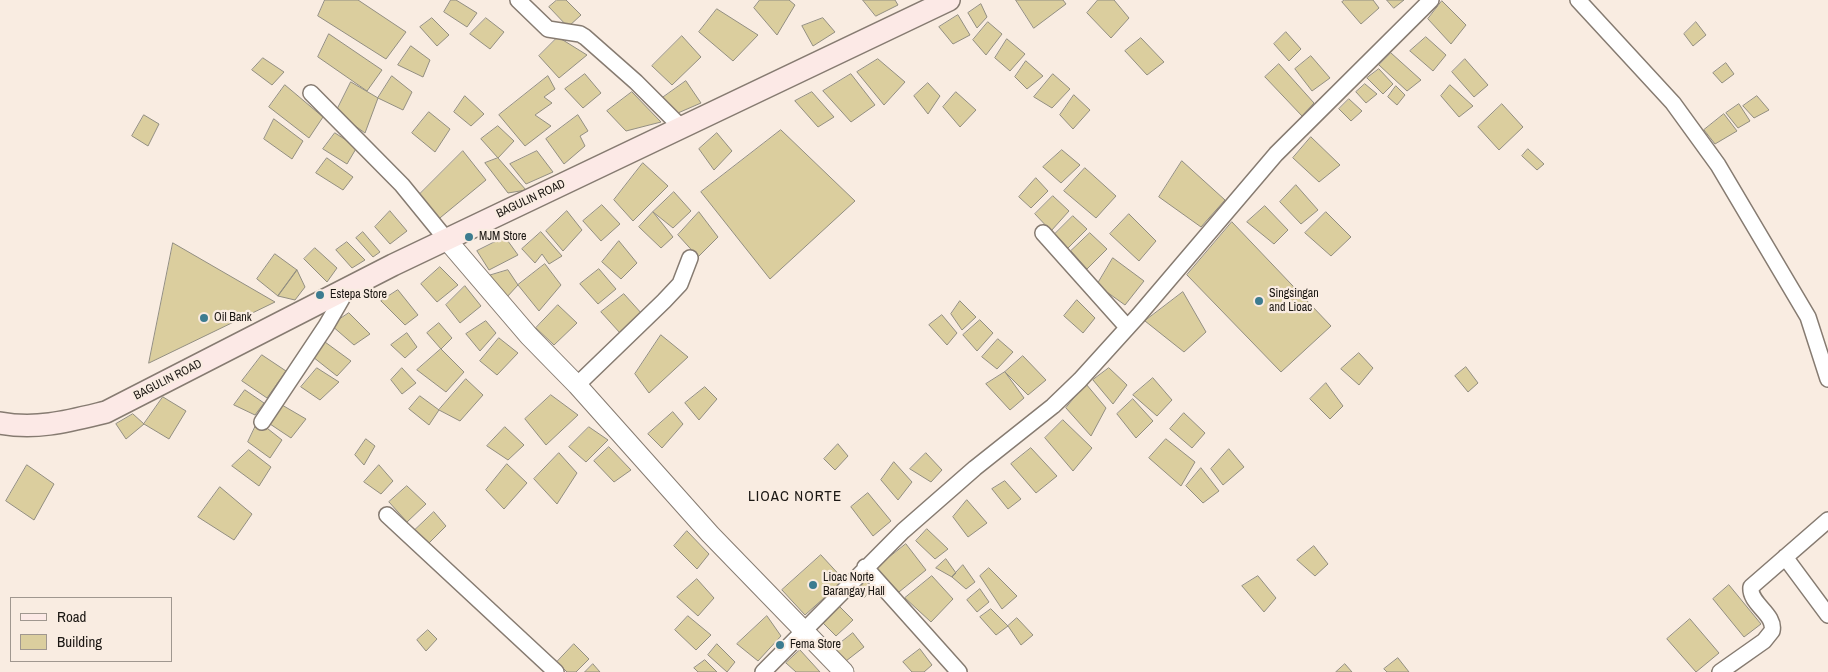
<!DOCTYPE html>
<html>
<head>
<meta charset="utf-8">
<style>
  body { margin:0 }
  #map { position:relative; width:1828px; height:672px; overflow:hidden; background:#f9ece1; font-family:"Archivo Narrow",sans-serif }
  canvas { display:block }
  .legend { position:absolute; left:10px; top:597px; width:162px; height:65px; box-sizing:border-box; background:#f9ece1; border:1px solid #a0978f; margin:0; padding:6px 9px; list-style:none; font-size:15px; color:#1b1713 }
  .legend li { display:flex; align-items:center; gap:10px; height:25px }
  .legend b { width:25px; border:1px solid #a0978f }
</style>
</head>
<body>
<div id="map">
<canvas width="1828" height="672"></canvas>
<ul class="legend">
<li><b style="height:6px;background:#fce9e6"></b>Road</li>
<li><b style="height:14px;background:#dbce9e"></b>Building</li>
</ul>
</div>
<script>
const g = document.querySelector('canvas').getContext('2d');
g.lineJoin = 'round';
function paint(path, color) { g.fillStyle = color; g.fill(path, 'evenodd'); }
function stroke(path, color, width, dash) { g.strokeStyle = color; g.lineWidth = width; g.lineCap = dash ? 'butt' : 'round'; g.setLineDash(dash || []); g.stroke(path); }
function label(font, color, halo, rows, align = 'center') {
  g.font = font + ' "Archivo Narrow",sans-serif'; g.lineWidth = 4.5; g.setLineDash([]); g.textBaseline = 'middle'; g.strokeStyle = halo; g.fillStyle = color; for (const [text, x, y, turn = 0] of rows) {
    g.save(); g.translate(x, y); g.rotate((+turn || 0) * Math.PI / 180); g.textAlign = isNaN(turn) ? turn : align; if (halo) g.strokeText(text, 0, 0); g.fillText(text, 0, 0); g.restore();
  }
}
const building = new Path2D(`
  M325 0H358L406 32 386 59 318 16Z
  M451 0H456L477 13 467 27 444 12Z
  M557 0H566L581 15 568 27 549 7Z
  M760 0H789L795 5 777 35 754 8Z
  M863 0H895L898 5 876 16Z
  M1016 0H1063L1066 4 1034 28Z
  M1098 0H1114L1129 18 1111 38 1087 13Z
  M1345 0H1373L1379 8 1361 24 1342 2Z
  M1387 0H1404L1394 8Z
  M1442 1 1466 25 1451 44 1428 19Z
  M981 4 987 17 977 28 968 13Z
  M717 9 758 35 733 61 699 32Z
  M958 15 970 35 953 44 939 27Z
  M432 18 449 35 437 46 420 27Z
  M486 18 504 32 490 49 470 34Z
  M823 18 835 32 813 46 802 26Z
  M988 22 1002 34 986 55 973 40Z
  M1696 22 1706 35 1693 46 1684 34Z
  M1286 32 1301 49 1289 61 1274 44Z
  M329 34 382 70 367 91 318 57Z
  M682 36 701 57 672 85 652 66Z
  M558 37 587 55 559 78 539 56Z
  M1426 37 1446 55 1433 71 1410 51Z
  M1141 38 1164 62 1147 75 1125 51Z
  M1007 39 1025 54 1010 71 995 58Z
  M411 46 430 60 423 77 398 65Z
  M1391 53 1421 80 1407 91 1379 65Z
  M1311 56 1330 78 1312 91 1295 69Z
  M263 58 284 72 272 85 252 70Z
  M878 59 905 82 884 105 857 72Z
  M1465 59 1488 85 1474 97 1452 72Z
  M1026 61 1043 76 1027 89 1015 77Z
  M1726 63 1734 74 1722 83 1713 73Z
  M1279 64 1314 103 1302 116 1265 77Z
  M1379 69 1393 84 1383 94 1367 78Z
  M585 74 601 93 583 108 565 89Z
  M851 74 875 105 851 122 823 91Z
  M1053 74 1070 89 1052 108 1034 97Z
  M392 76 412 92 403 110 378 98Z
  M548 76 555 89 544 97 552 103 535 115 551 126 525 146 499 115Z
  M686 81 701 103 671 116 658 101Z
  M351 82 378 98 365 133 336 112Z
  M928 83 940 96 928 114 914 96Z
  M1365 84 1377 94 1366 103 1356 92Z
  M285 85 323 117 309 138 269 107Z
  M1450 85 1473 106 1459 117 1441 96Z
  M1396 86 1405 95 1397 105 1388 97Z
  M632 92 661 122 626 131 607 111Z
  M812 92 834 117 818 127 795 101Z
  M956 92 976 110 960 127 943 107Z
  M1074 95 1090 110 1073 129 1060 115Z
  M465 96 484 114 471 126 454 112Z
  M1757 96 1769 110 1754 118 1743 106Z
  M1349 99 1362 111 1351 121 1339 109Z
  M1502 104 1523 127 1499 150 1478 127Z
  M1739 104 1750 121 1738 128 1726 113Z
  M429 112 450 129 435 152 412 133Z
  M1724 114 1737 131 1715 144 1704 130Z
  M144 115 159 124 148 146 132 136Z
  M578 115 588 131 580 136 585 146 564 164 546 139Z
  M274 119 303 141 292 159 264 139Z
  M498 126 514 141 498 158 481 139Z
  M781 130 855 201 770 279 701 192Z
  M335 133 357 147 347 164 323 149Z
  M717 133 732 151 714 170 699 149Z
  M1311 137 1340 165 1319 182 1293 158Z
  M1528 149 1544 164 1537 170 1522 156Z
  M1062 150 1080 165 1061 183 1043 167Z
  M463 151 486 180 435 222 415 199Z
  M537 151 553 172 526 184 510 164Z
  M327 158 353 177 343 190 316 173Z
  M498 158 526 190 508 193 485 163Z
  M1182 161 1225 200 1201 227 1159 197Z
  M643 163 668 186 633 221 614 200Z
  M1085 168 1116 196 1096 218 1064 191Z
  M1036 178 1048 191 1031 208 1019 197Z
  M1296 185 1318 210 1301 224 1280 202Z
  M674 192 691 211 673 228 653 212Z
  M1053 196 1069 211 1051 231 1035 214Z
  M602 205 620 224 601 241 583 221Z
  M1265 206 1288 230 1274 244 1247 222Z
  M390 211 407 231 390 244 375 227Z
  M567 211 582 230 563 251 546 231Z
  M653 212 673 237 661 248 639 227Z
  M699 212 718 237 698 257 678 235Z
  M1326 212 1351 237 1331 256 1305 233Z
  M1129 214 1156 241 1139 261 1110 234Z
  M1073 216 1087 229 1068 248 1055 234Z
  M1232 222 1331 326 1281 372 1187 275Z
  M363 232 380 252 373 257 356 238Z
  M541 232 562 256 549 264 542 254 535 263 522 249Z
  M1090 233 1107 249 1087 269 1071 251Z
  M505 237 518 255 489 270 477 251Z
  M619 241 637 263 621 279 602 262Z
  M347 242 365 260 352 268 336 250Z
  M173 243 275 302 149 363Z
  M315 248 337 268 327 282 304 259Z
  M275 254 297 270 278 296 257 279Z
  M1113 258 1144 281 1125 305 1097 285Z
  M545 264 561 285 539 311 518 285Z
  M440 267 458 285 437 302 421 284Z
  M599 269 616 289 598 304 580 284Z
  M297 270 305 287 295 300 278 296Z
  M508 270 518 285 506 298 488 276Z
  M465 286 481 306 460 323 446 305Z
  M398 290 418 315 405 325 381 301Z
  M1183 292 1206 332 1184 352 1145 321Z
  M624 294 642 314 620 333 601 312Z
  M1077 300 1095 318 1083 333 1064 316Z
  M960 301 976 317 962 330 951 314Z
  M558 305 577 323 554 345 536 328Z
  M349 313 370 334 354 345 331 325Z
  M942 315 957 333 947 345 929 325Z
  M980 320 993 333 977 351 963 335Z
  M486 321 496 333 480 351 466 334Z
  M439 323 452 338 441 349 427 333Z
  M407 333 417 347 405 358 391 345Z
  M661 335 688 357 649 393 635 374Z
  M499 338 518 353 497 375 480 361Z
  M998 339 1013 352 997 369 982 357Z
  M325 342 351 361 337 376 313 357Z
  M441 349 464 372 446 392 417 370Z
  M1359 353 1373 368 1359 385 1341 369Z
  M262 355 286 371 267 398 242 381Z
  M1023 356 1046 380 1028 395 1005 372Z
  M1466 367 1478 383 1468 392 1455 376Z
  M317 368 339 382 320 400 301 387Z
  M402 368 416 383 402 394 391 380Z
  M1109 368 1127 385 1113 404 1093 380Z
  M1005 372 1024 398 1010 410 986 384Z
  M1153 378 1172 400 1157 416 1133 395Z
  M466 379 483 395 460 421 439 410Z
  M1326 383 1343 406 1330 419 1310 399Z
  M1086 384 1106 408 1091 436 1066 408Z
  M705 387 717 399 699 420 685 403Z
  M245 390 264 403 255 415 234 405Z
  M551 395 578 415 546 445 525 419Z
  M420 396 439 410 429 425 409 409Z
  M163 397 186 411 169 439 144 424Z
  M1133 399 1153 421 1136 438 1117 414Z
  M282 405 306 419 291 438 267 422Z
  M673 412 683 424 662 448 648 434Z
  M1184 413 1205 433 1192 448 1170 429Z
  M133 414 144 424 126 439 116 424Z
  M1063 420 1092 448 1073 471 1045 438Z
  M258 421 282 440 270 458 248 442Z
  M505 427 524 445 508 460 487 446Z
  M589 427 608 440 586 462 569 447Z
  M366 439 375 446 364 465 355 455Z
  M1166 439 1195 462 1181 486 1149 458Z
  M838 444 848 456 835 470 824 459Z
  M609 447 631 470 614 482 594 461Z
  M1031 448 1057 476 1036 493 1011 464Z
  M1229 449 1244 467 1223 485 1211 469Z
  M249 450 271 467 259 486 232 466Z
  M559 453 577 473 557 504 534 479Z
  M926 453 942 470 931 482 910 469Z
  M894 462 912 482 898 500 881 480Z
  M507 464 527 483 504 509 486 490Z
  M27 465 54 484 34 520 6 501Z
  M379 465 393 481 381 494 364 482Z
  M1201 468 1219 491 1203 503 1186 486Z
  M1005 481 1021 499 1008 509 992 489Z
  M407 486 426 504 407 522 389 502Z
  M220 487 252 514 234 540 198 517Z
  M868 493 891 521 873 536 851 507Z
  M967 500 987 523 968 537 953 517Z
  M434 512 446 526 429 543 415 530Z
  M927 529 948 549 935 559 916 541Z
  M687 531 709 554 697 569 674 546Z
  M906 544 926 570 899 592 876 568Z
  M1314 546 1328 564 1315 576 1297 560Z
  M821 555 844 580 805 615 782 590Z
  M946 559 956 573 952 577 936 568Z
  M963 565 975 582 966 589 952 577Z
  M989 568 1017 596 1002 609 980 576Z
  M932 576 953 599 931 622 905 598Z
  M1258 576 1276 598 1264 612 1242 586Z
  M866 577 874 586 864 598 855 587Z
  M697 579 714 598 698 616 677 597Z
  M1729 585 1761 624 1744 637 1713 599Z
  M980 589 989 602 977 612 967 600Z
  M838 605 853 620 836 636 821 621Z
  M991 609 1008 626 996 635 980 617Z
  M688 616 711 635 696 650 675 630Z
  M767 616 781 636 758 661 737 644Z
  M1017 618 1033 635 1021 645 1008 626Z
  M1690 619 1719 653 1696 672 1667 639Z
  M428 630 437 639 426 651 417 640Z
  M853 633 864 647 846 661 834 648Z
  M574 644 589 659 576 672H567L557 662Z
  M717 644 735 662 727 672 708 655Z
  M920 649 932 665 924 672H912L903 662Z
  M800 650 820 672H796L786 663Z
  M1398 658 1409 672H1387L1384 669Z
  M705 660 717 672H698L694 668Z
  M593 664 600 672H585Z
  M1345 664 1352 672H1336Z`);
const minor = new Path2D(`
  M518 0 548 29 580 34 585 37 636 82 681 127
  M1578 0 1673 103 1718 165 1808 317 1828 379
  M311 93 402 185 446 239
  M1043 233 1127 327
  M577 385 664 301 680 284 690 258
  M262 422 326 326 348 288
  M387 515 556 672
  M1785 557 1828 615
  M865 567 959 672
  M763 672 903 531 975 468 1053 406 1080 380 1138 316 1276 154 1431 0
  M1720 672 1764 641 1772 631C1776 614 1749 604 1751 587L1828 520`);
const tertiary = new Path2D(`
  M446 239 529 336 577 385 710 534 844 672`);
const secondary = new Path2D(`
  M0 423C37 430 69 421 106 412L393 265 949 0`);
const markers = [
  [469,237,5,"#3c7c90"],
  [320,295,5,"#3c7c90"],
  [1259,301,5,"#3c7c90"],
  [204,318,5,"#3c7c90"],
  [813,585,5,"#3c7c90"],
  [780,645,5,"#3c7c90"]
];
const streetNames = [
  ["BAGULIN ROAD",531,199,-25],
  ["BAGULIN ROAD",168,380,-27]
];
const poiNames = [
  ["MJM Store",479,237],
  ["Singsingan",1269,294],
  ["and Lioac",1269,308],
  ["Estepa Store",330,295],
  ["Oil Bank",214,318],
  ["Lioac Norte",823,578],
  ["Barangay Hall",823,592],
  ["Fema Store",790,645]
];
const quarterNames = [
  ["LIOAC NORTE",795,497]
];
paint(building, '#dbce9e');
stroke(building, '#928e81', 1);
stroke(minor, '#867b71', 18);
stroke(tertiary, '#867b71', 21);
stroke(secondary, '#867b71', 24);
stroke(minor, '#fff', 15);
stroke(tertiary, '#fff', 19);
stroke(secondary, '#fce9e6', 21);
for (const [x, y, r, color] of markers) { const dot = new Path2D(); dot.arc(x, y, r, 0, 2 * Math.PI); g.fillStyle = color; g.fill(dot); stroke(dot, '#f9ece1', 2); }
label('12px', '#1b1713', '#f9ece1', streetNames);
label('12px', '#1b1713', '#f9ece1', poiNames, 'left');
g.letterSpacing = '1px';
label('15px', '#1b1713', '#f9ece1', quarterNames);
g.letterSpacing = '0px';
</script>
</body>
</html>
